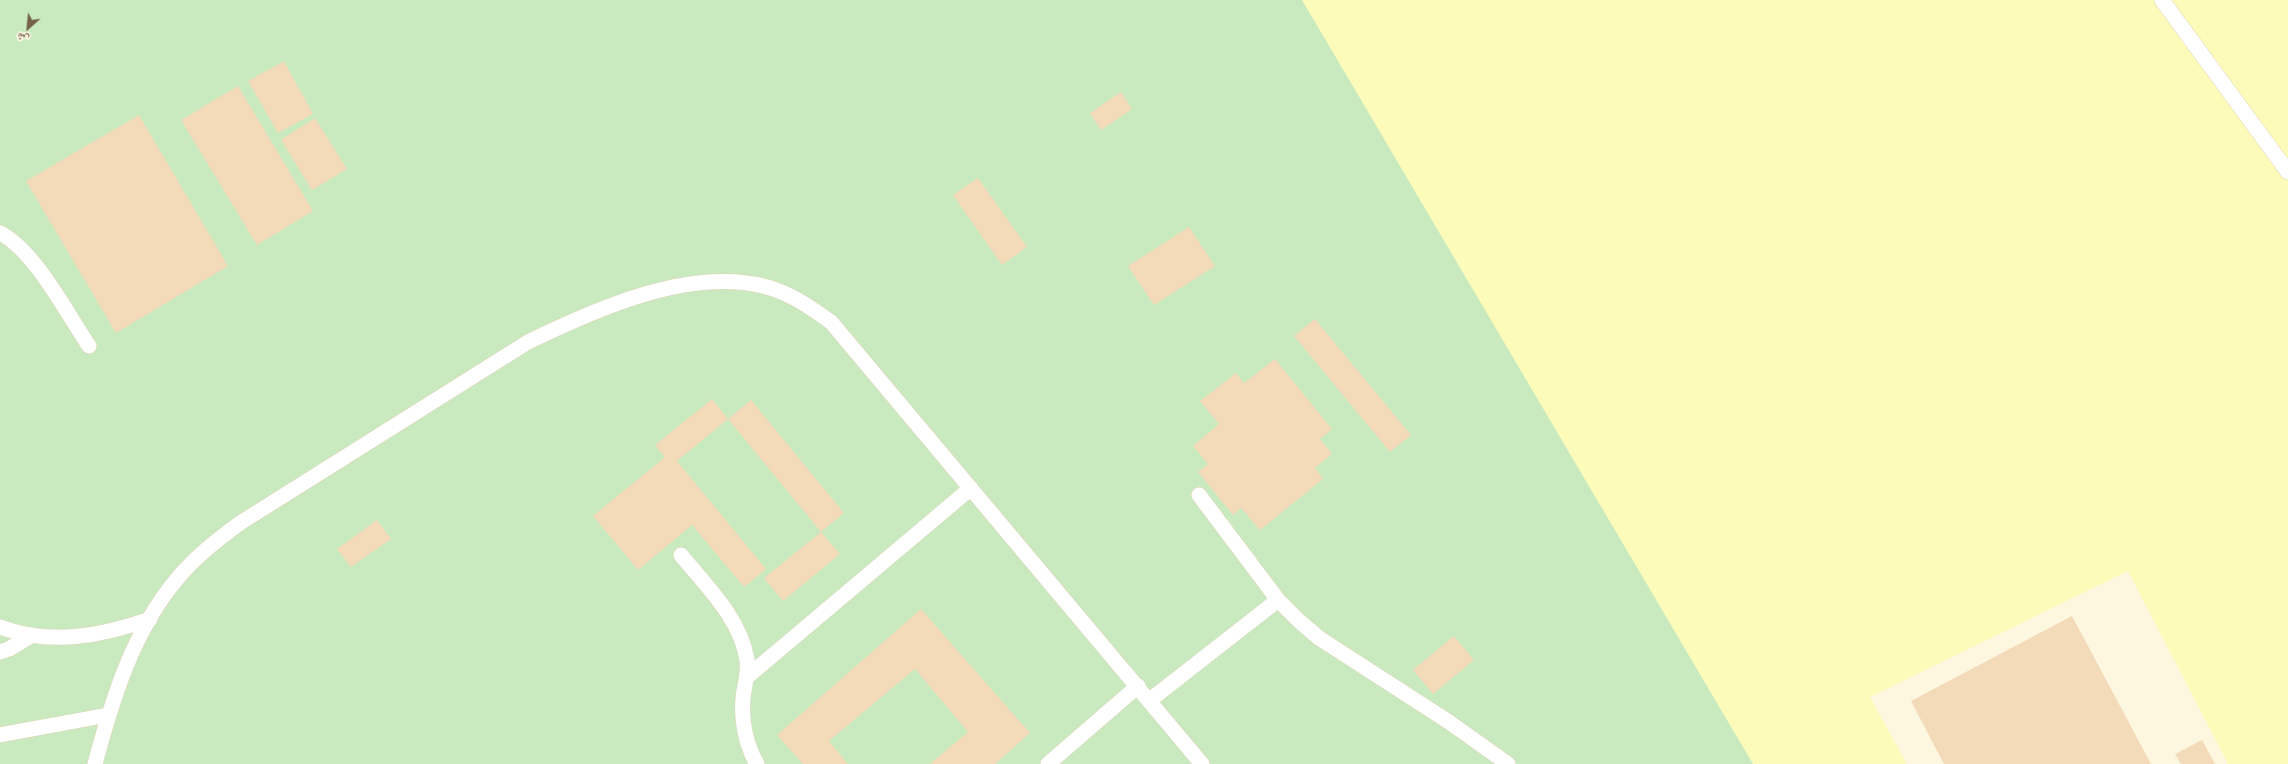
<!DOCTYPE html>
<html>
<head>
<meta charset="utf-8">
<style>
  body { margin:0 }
  #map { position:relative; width:2288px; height:764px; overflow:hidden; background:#fdf7e0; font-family:Manrope,"Noto Naskh Arabic",sans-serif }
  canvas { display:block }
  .north { position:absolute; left:8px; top:8px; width:40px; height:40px; -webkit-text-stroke:3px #fffae7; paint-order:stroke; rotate:207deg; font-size:11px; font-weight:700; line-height:16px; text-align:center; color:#745f47 }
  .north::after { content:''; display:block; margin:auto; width:14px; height:18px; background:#745f47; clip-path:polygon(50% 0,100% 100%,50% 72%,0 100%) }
</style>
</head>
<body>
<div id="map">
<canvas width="2288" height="764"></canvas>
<div class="north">ش</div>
</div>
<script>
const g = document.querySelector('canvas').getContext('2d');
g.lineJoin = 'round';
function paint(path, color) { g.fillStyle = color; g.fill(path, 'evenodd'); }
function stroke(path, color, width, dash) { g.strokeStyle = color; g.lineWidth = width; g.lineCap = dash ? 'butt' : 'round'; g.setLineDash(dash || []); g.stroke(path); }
const green = new Path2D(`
  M0 0H1311L1755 764H0Z`);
const sand = new Path2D(`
  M1302 0H2288V764H2228L2128 571 1870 697 1907 764H1753Z`);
const building = new Path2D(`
  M284 61 313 114 278 133 248 81Z
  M238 86 313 211 257 245 181 120Z
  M1121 92 1132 109 1101 130 1090 113Z
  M139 115 228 266 116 333 26 181Z
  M315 118 347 169 312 190 281 140Z
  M978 178 1027 247 1002 265 953 195Z
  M1189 227 1215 266 1154 305 1128 266Z
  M1315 319 1411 435 1390 452 1294 336Z
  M1275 359 1332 429 1320 439 1332 454 1315 468 1323 479 1260 530 1241 508 1233 515 1198 472 1208 464 1193 446 1219 424 1200 401 1236 373 1244 383Z
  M712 399 728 419 677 461 766 569 744 587 692 525 638 570 593 516 665 457 655 445Z
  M751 400 844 513 821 532 728 419Z
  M377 520 391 539 351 567 337 549Z
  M821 532 840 554 783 601 764 578Z
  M921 609 1030 733 995 764H930L968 732 915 669 829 741 848 764H803L777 735Z
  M2072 616 2151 764H1944L1911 701Z
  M1454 636 1474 660 1433 694 1413 670Z
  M2202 740 2215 764H2181L2175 754Z`);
const lane = new Path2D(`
  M2162 0 2288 172
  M0 233C35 251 66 312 89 346
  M1199 495 1278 600 1298 620 1319 638 1449 722 1508 764
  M681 555C706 586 741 619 747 660 749 674 744 685 743 699 741 721 746 745 757 764
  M0 627C50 646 102 636 150 619
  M0 652 9 649 32 635
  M747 677 971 488
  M1150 700 1278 600
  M0 735 108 715
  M95 764C112 700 133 631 177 579 195 557 217 540 240 523L528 342C596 309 691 266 767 287 792 294 811 308 831 322L1202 764
  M1048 764 1138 686`);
paint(green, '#c9eabf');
paint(sand, '#fdfbba');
paint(building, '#f3dab8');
stroke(lane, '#e1d4bc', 16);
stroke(lane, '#fff', 15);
</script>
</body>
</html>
